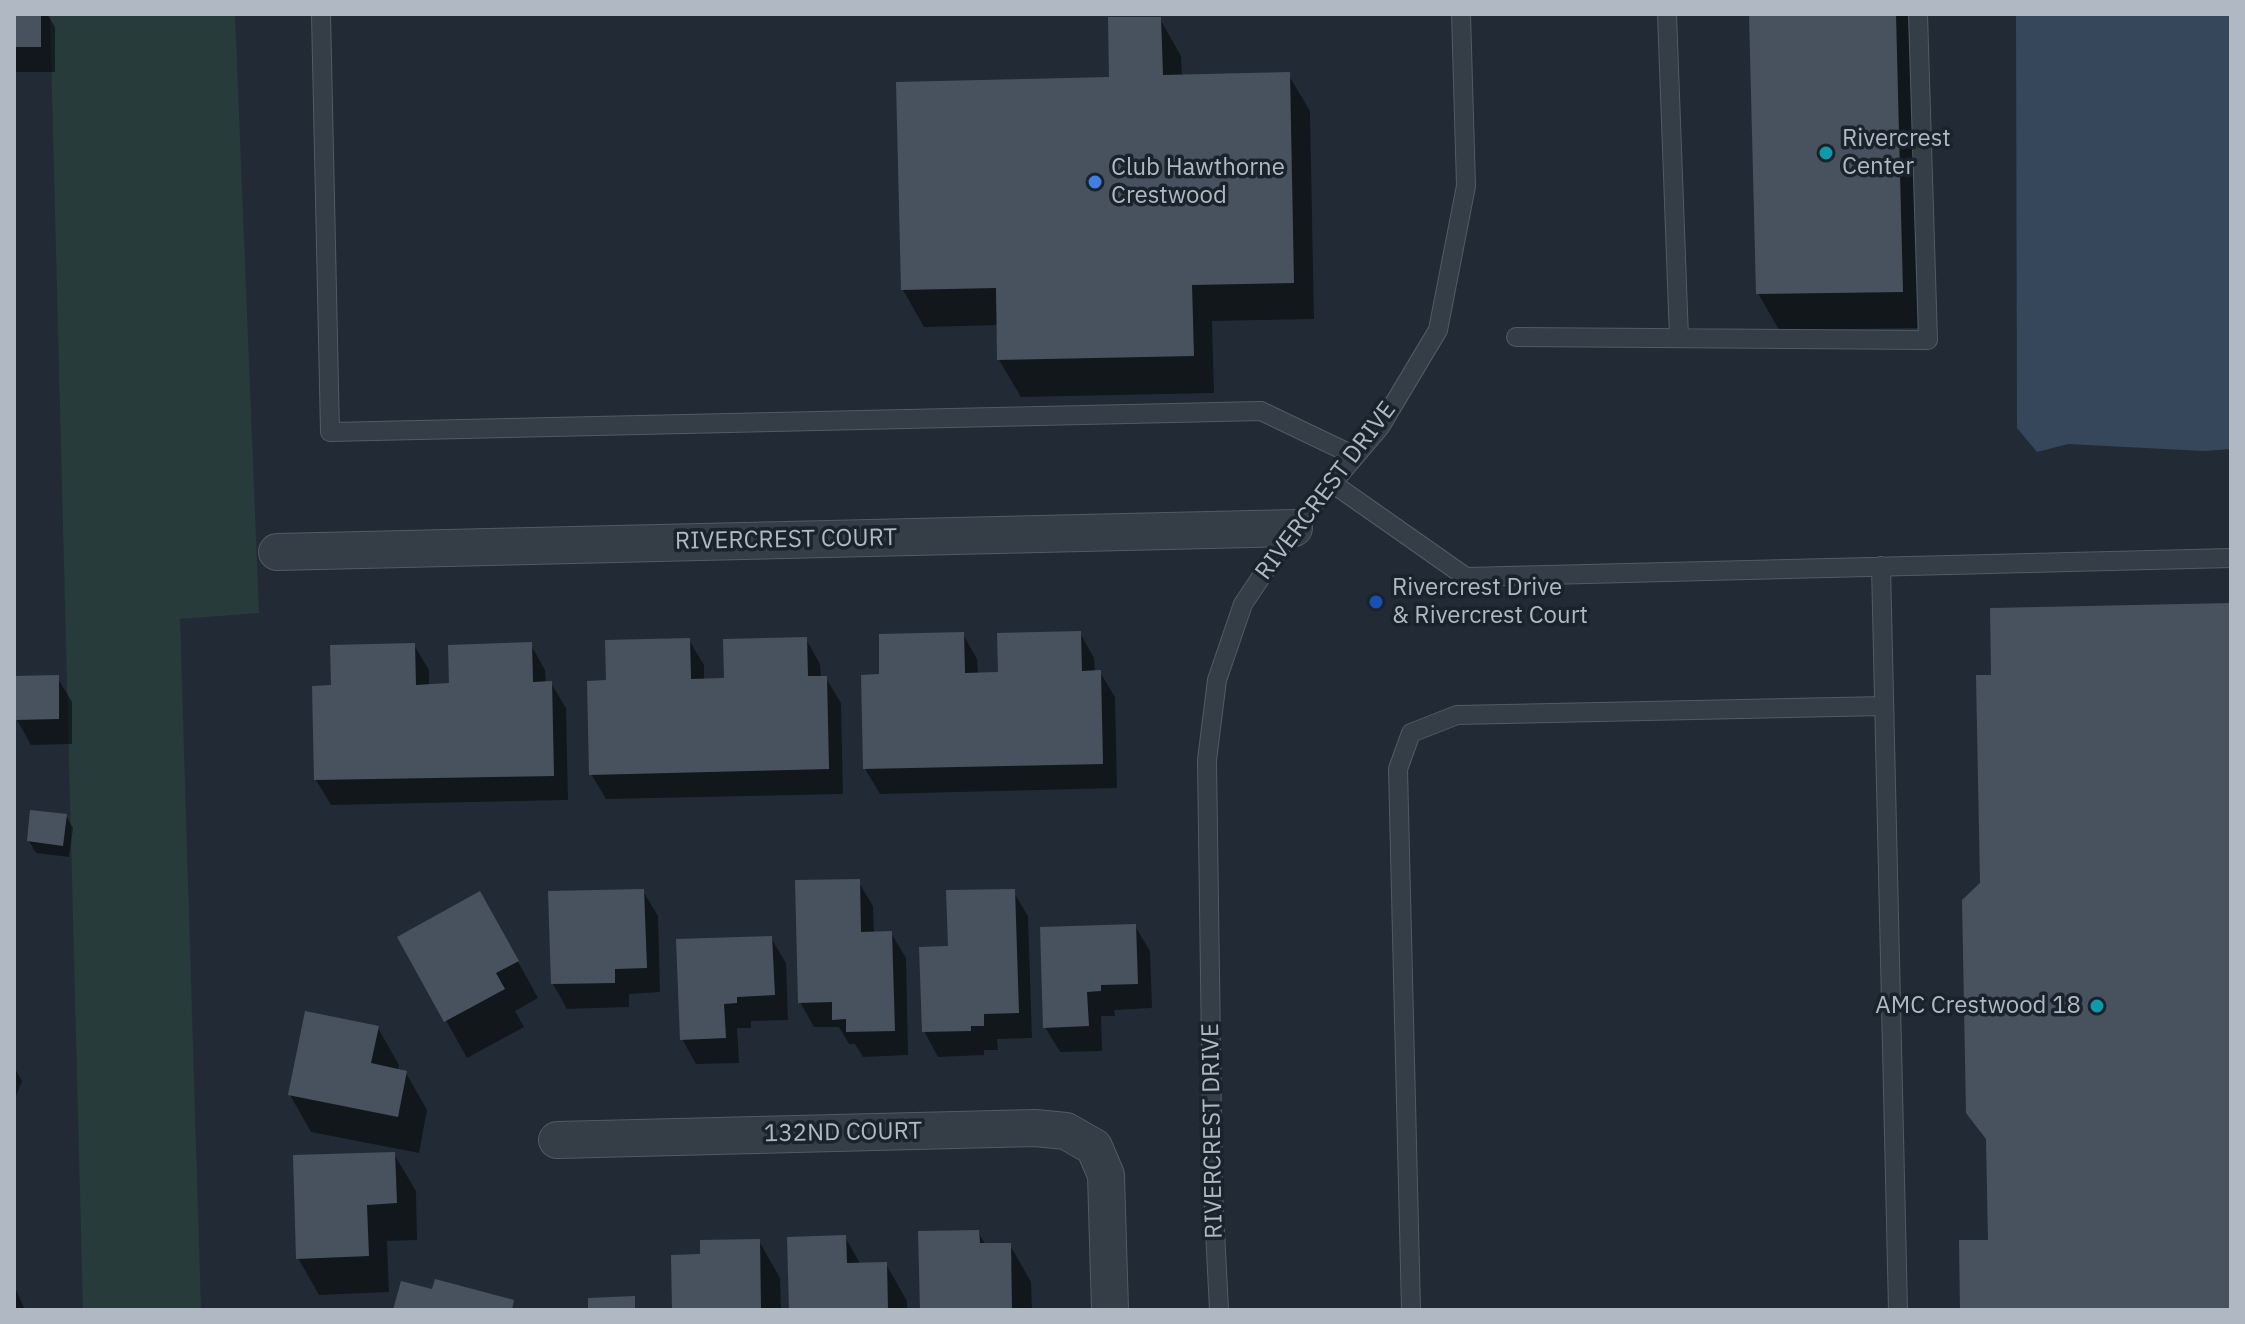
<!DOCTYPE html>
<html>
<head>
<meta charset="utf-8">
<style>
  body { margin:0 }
  #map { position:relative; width:2245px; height:1324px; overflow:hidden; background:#222b35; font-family:"IBM Plex Sans",sans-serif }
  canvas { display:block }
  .frame { position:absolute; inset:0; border:16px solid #afb8c3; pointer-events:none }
</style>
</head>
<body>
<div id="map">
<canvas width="2245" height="1324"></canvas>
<div class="frame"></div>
</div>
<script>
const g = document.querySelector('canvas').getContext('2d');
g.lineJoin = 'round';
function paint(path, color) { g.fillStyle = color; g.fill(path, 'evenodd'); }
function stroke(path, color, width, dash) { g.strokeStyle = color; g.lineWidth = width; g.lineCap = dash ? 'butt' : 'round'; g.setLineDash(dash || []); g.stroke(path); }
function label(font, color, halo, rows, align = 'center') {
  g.font = font + ' "IBM Plex Sans",sans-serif'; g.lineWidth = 7; g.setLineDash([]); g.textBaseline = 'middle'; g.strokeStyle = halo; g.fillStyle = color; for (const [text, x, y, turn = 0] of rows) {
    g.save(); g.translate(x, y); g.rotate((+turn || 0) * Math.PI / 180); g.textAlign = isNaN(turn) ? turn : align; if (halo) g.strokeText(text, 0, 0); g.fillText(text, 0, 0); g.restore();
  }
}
const green = new Path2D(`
  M50 14H235L259 613 180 619 201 1310H83Z`);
const water = new Path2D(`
  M2016 14H2231V449L2204 451 2068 444 2037 452 2017 428Z`);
const shadow = new Path2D(`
  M14 14H47L55 27V72H14Z
  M1751 14H1916L1923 328 1779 330 1758 293Z
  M1160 19 1181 56 1182 76 1288 74 1310 111 1314 319 1212 321 1214 393 1021 397 999 360V325L924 327 903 290 1111 79Z
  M1080 633 1094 658 1095 672H1100L1115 697 1117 788 880 794 865 769 881 676 963 634 977 659 978 675 1000 674Z
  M806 639 820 664 821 678H826L841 703 843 794 606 799 591 774 608 682 689 640 704 665V680H727Z
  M414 645 429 670V686L452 685 531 645 545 670 546 684 551 683 566 708 568 800 331 805 316 780 333 687Z
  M57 677 72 702V744L31 745 17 720Z
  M66 816 73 828 69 857 36 853 29 841Z
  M858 881 873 906 874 933H891L906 958 908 1055 863 1057 855 1044H849L839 1027H814L800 1002Z
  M643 891 658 916 660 992 629 994V1007L567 1009 553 984Z
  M1013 891 1028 916 1032 1038 997 1039 998 1050H984V1055L938 1057 924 1031 950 948Z
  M1135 926 1150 951 1152 1008 1114 1010 1115 1016H1101L1102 1051 1060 1052 1045 1027Z
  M501 931 538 998 515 1011 524 1027 467 1058 400 938Z
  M771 938 786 963 788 1020 751 1021V1028H737L739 1063 696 1064 682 1039Z
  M378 1028 399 1065 398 1071 406 1073 427 1110 419 1153 311 1132 290 1095Z
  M14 1067 22 1081 14 1101Z
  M394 1154 416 1191 417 1240 387 1241 389 1292 319 1295 298 1258Z
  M978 1232 986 1245H1010L1031 1282 1032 1310H922Z
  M845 1237 861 1265 886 1264 907 1301V1310H791Z
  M759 1241 780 1278 781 1310H674L702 1256Z
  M14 1285 16 1290 25 1310H14Z`);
const building = new Path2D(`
  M14 14H41V47H14Z
  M1749 14H1896L1903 292 1756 294Z
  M1108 17H1161L1163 75 1290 72 1294 283 1192 285 1194 356 997 360 996 288 901 290 896 82 1109 77Z
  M2231 603V1310H1960L1959 1240H1988L1986 1139 1966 1113 1962 900 1980 883 1976 675H1991L1990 608Z
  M1081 631 1082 671 1101 670 1103 764 863 769 861 675 879 674V634L964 632 965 673 998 672 997 633Z
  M807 637 808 676H827L829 769 589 775 587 681 606 680 605 640 690 638 691 679 724 678 723 639Z
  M532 642 533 682 552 681 554 776 314 780 312 686 331 685 330 645 415 643 416 685 449 683 448 645Z
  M59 675V719L15 720 14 676Z
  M30 810 67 814 63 846 27 841Z
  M860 879 861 932 892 931 895 1031 846 1032V1019L832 1020V1002L798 1003 795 880Z
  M644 889 647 968 615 969V983L551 984 548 891Z
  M1015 889 1019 1013 984 1014V1026H971V1031L922 1032 919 947 948 946 946 890Z
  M480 891 519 961 496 973 505 989 444 1022 397 937Z
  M1136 924 1138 984 1101 985V991L1087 992 1089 1026 1043 1028 1040 927Z
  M772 936 775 995 737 997V1003L724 1004 726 1038 680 1040 676 939Z
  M305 1011 379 1026 371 1063 407 1071 398 1117 288 1095Z
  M395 1152 397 1203 367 1205 369 1256 296 1259 293 1155Z
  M979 1230 980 1243H1011L1012 1310H920L918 1231Z
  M846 1235 847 1263 887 1262 888 1310H789L787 1237Z
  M760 1239 761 1310H672L671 1255 700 1254V1240Z
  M435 1279 514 1300 512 1310H393L401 1281 432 1289Z
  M635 1296V1310H588V1298Z`);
const lane = new Path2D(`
  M321 14 330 432 1261 411 1355 456
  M1667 14 1679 338
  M1516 337 1928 340 1918 14
  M1332 483 1466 577 2231 558
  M1881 566 1898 1310
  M1219 1310 1213 1191 1207 760 1217 680 1243 604 1294 528 1380 427 1438 330 1466 186 1461 14
  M1411 1310 1398 769 1411 733 1457 715 1884 706`);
const street = new Path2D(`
  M277 552 1294 528
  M557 1140 1035 1128 1066 1131 1094 1147 1106 1175 1110 1310`);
const markers = [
  [1826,153,8,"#0f9aa8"],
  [1095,182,8,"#3f7fe0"],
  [1376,602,8,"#1a4fb4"],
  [2097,1006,8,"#0f9aa8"]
];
const poiNames = [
  ["Rivercrest",1842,139],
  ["Center",1842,167],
  ["Club Hawthorne",1111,168],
  ["Crestwood",1111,196],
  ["Rivercrest Drive",1392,588],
  ["& Rivercrest Court",1392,616],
  ["AMC Crestwood 18",2081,1006,"right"]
];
const streetNames = [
  ["RIVERCREST DRIVE",1326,491,-53],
  ["RIVERCREST COURT",786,540,-1],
  ["RIVERCREST DRIVE",1213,1131,-91],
  ["132ND COURT",843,1133,-1]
];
paint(green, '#273b3a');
paint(water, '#36475c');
paint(shadow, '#0007');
paint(building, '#48525f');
stroke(lane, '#525b64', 20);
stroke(street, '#525b64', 38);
stroke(lane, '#353d46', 18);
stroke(street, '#353d46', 36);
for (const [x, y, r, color] of markers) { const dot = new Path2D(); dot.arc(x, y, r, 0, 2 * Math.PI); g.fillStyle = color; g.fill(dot); stroke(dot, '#1a222b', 3); }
label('24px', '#afb8c3', '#1a222b', poiNames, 'left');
label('24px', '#afb8c3', '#1a222b', streetNames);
</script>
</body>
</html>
